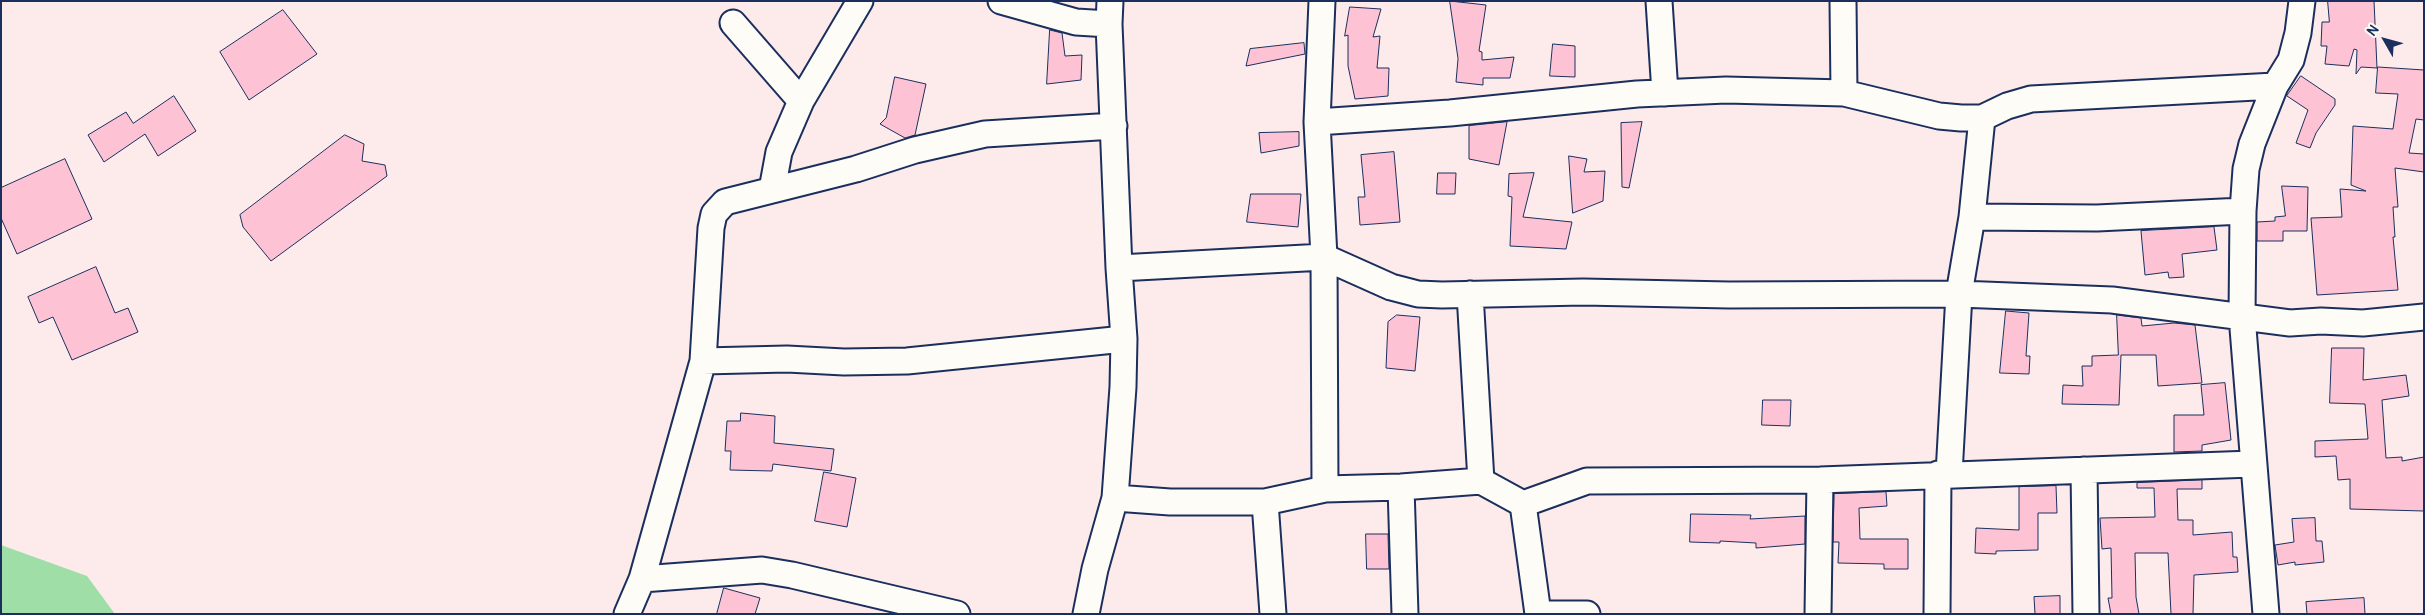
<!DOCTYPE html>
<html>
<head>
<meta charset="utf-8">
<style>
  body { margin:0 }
  #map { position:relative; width:2425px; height:615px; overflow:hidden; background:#fdebec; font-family:Pangolin,sans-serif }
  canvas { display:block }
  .frame { position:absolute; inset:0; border:2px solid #1b2f5e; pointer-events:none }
  .north { position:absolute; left:2360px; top:15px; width:50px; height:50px; -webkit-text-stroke:4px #fdfcf7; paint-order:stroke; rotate:308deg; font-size:14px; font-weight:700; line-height:20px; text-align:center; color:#1b2f5e }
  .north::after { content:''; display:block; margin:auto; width:18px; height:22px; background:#1b2f5e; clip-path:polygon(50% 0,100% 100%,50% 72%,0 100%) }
</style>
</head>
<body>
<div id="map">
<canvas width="2425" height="615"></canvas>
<div class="frame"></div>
<div class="north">N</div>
</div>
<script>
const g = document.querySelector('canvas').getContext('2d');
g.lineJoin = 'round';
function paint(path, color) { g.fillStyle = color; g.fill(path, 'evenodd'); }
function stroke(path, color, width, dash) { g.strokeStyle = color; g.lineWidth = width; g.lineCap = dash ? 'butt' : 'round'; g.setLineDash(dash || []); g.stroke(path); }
const green = new Path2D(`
  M1 545 87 576 115 614H1Z`);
const building = new Path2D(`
  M1450 1 1486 5 1479 51 1482 52V60L1514 57 1510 78H1483V85L1456 82 1458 59Z
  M2328 1H2374L2377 68 2361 67 2356 74 2357 50 2354 49 2349 66 2325 64 2327 46H2321L2322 22H2329Z
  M1350 7 1381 9 1373 37 1380 36 1377 68H1389L1388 96 1355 99 1348 66V35L1345 36Z
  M283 10 317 54 249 100 220 52Z
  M1050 30 1062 33 1065 56 1082 55 1081 80 1047 84Z
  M1304 43 1305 54 1246 66 1250 49Z
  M1553 44 1575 46V77L1550 76Z
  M2378 67 2424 70V120L2416 119 2409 153 2424 154V172L2395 168 2398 207H2393L2395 237H2393L2398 290 2317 295 2311 218 2342 217 2340 189 2366 191 2351 185 2353 126 2393 129 2398 94 2376 93Z
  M2301 76 2335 99V105L2316 133 2310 148 2296 143 2308 110 2287 96Z
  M895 77 926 84 915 135 905 138 880 124 886 118Z
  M174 96 196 131 158 156 145 134 104 162 88 135 126 112 133 123Z
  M1507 122 1499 165 1469 159V126Z
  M1642 122 1629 188 1622 187 1621 123Z
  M1299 132V146L1261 153 1259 133Z
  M345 135 364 144 362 161 385 165 387 176 271 261 243 227 240 215Z
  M1394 152 1400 222 1360 225 1358 197H1365L1361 155Z
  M1569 156 1587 159 1584 172 1605 171 1603 201 1573 213Z
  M65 159 92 219 17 254 1 218V188Z
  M1438 173H1456L1455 194H1437Z
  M1534 173 1523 217 1572 222 1566 249 1510 246 1512 197 1508 196 1509 174Z
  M2282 186 2308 187 2307 231H2283V241H2257V222L2275 221V217L2285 216Z
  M1251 194H1301L1298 227 1247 222Z
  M2214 227 2217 250 2182 254 2184 277 2169 278 2168 272 2145 275 2141 231Z
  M96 267 115 313 128 308 138 332 72 360 53 317 39 323 28 297Z
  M2006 311 2029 313 2026 356H2030L2029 374 2000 373Z
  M1397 315 1420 317 1415 371 1386 368 1388 322Z
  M2117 315 2141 318 2142 326 2174 323 2195 325 2202 383 2158 386 2156 355H2121L2119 405 2062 404 2063 385 2083 386 2082 366H2092V356L2118 355Z
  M2332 348H2364L2363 380 2406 375 2409 396 2382 400 2386 458 2402 457V461L2424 457V511L2350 509V479L2338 480 2336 456 2315 457V441L2368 439 2365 404 2330 403Z
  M2225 383 2231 440 2202 445V451L2174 452V415H2204L2201 385Z
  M1763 400H1791L1790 426 1762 425Z
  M741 413 775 416 774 443 834 449 831 471 773 464 772 471 730 470 731 451H725L727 421H740Z
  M824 472 856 478 847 527 815 521Z
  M2202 480V489H2177L2178 520H2193V535L2232 532 2233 557H2237L2238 572 2194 575 2193 614H2171L2168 553H2135L2136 597 2139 614H2111L2108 598H2112L2111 548 2102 549 2100 518 2155 517 2154 488H2137V483Z
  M2056 486 2057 513H2038V550L1996 551V554L1975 553 1976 528 2019 530V487Z
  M1886 492 1887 506 1859 508 1860 539H1908V569H1884V564L1838 563 1839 542H1833L1834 494Z
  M1691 514 1751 515 1750 519 1805 516V544L1756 548V543L1720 541V543L1690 542Z
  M2315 518 2316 541H2322L2324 562 2295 565V562L2278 565 2275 545 2294 542 2292 519Z
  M1366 534H1388L1389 569H1367Z
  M724 588 760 598 755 614H717Z
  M2060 596V614H2035L2034 597Z
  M2364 598 2365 614H2307L2306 602Z`);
const minor = new Path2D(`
  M1001 1 1076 22 1109 24
  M1322 1 1317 122 1324 257 1325 489
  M1659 1 1665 93
  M1843 1 1844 93
  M733 23 801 101
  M1317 122 1450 113 1637 94 1726 90 1844 93 1939 116 1961 118H1982L2007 106 2031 99 2275 86
  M772 190 779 152 801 101 860 1
  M1972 217 2097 218 2243 211
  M1119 268 1324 257 1391 287 1418 294 1442 295 1583 292 1729 295 1959 294 2112 300 2290 323 2321 321 2363 323 2424 317
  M1470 294 1481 481
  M703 361 787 359 844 362 907 361 1124 339
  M2084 470 2086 614
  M1949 474 1959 294 1972 217 1982 118
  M1401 487 1405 614
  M1115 498 1170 502H1265L1325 489 1401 487 1481 481 1523 504 1587 481 1820 480 2252 464
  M1265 502 1273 614
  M1523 504 1538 614
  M642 579 762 570 792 575 957 614
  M627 614 642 579 703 361 711 228 714 214 725 202 856 169 915 150 985 134 1114 126
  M1086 614 1095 569 1115 498 1123 387 1124 339 1119 268 1109 24 1110 1
  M1538 614H1587
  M1818 614 1820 480
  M1937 614 1938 474
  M2266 614 2242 316 2243 211 2246 169 2252 144 2275 86 2291 60 2298 33 2302 1`);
paint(green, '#9fdfa7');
paint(building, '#fdc3d4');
stroke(building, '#1b2f5e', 1);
stroke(minor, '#1b2f5e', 29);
stroke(minor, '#fdfcf7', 25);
</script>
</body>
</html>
